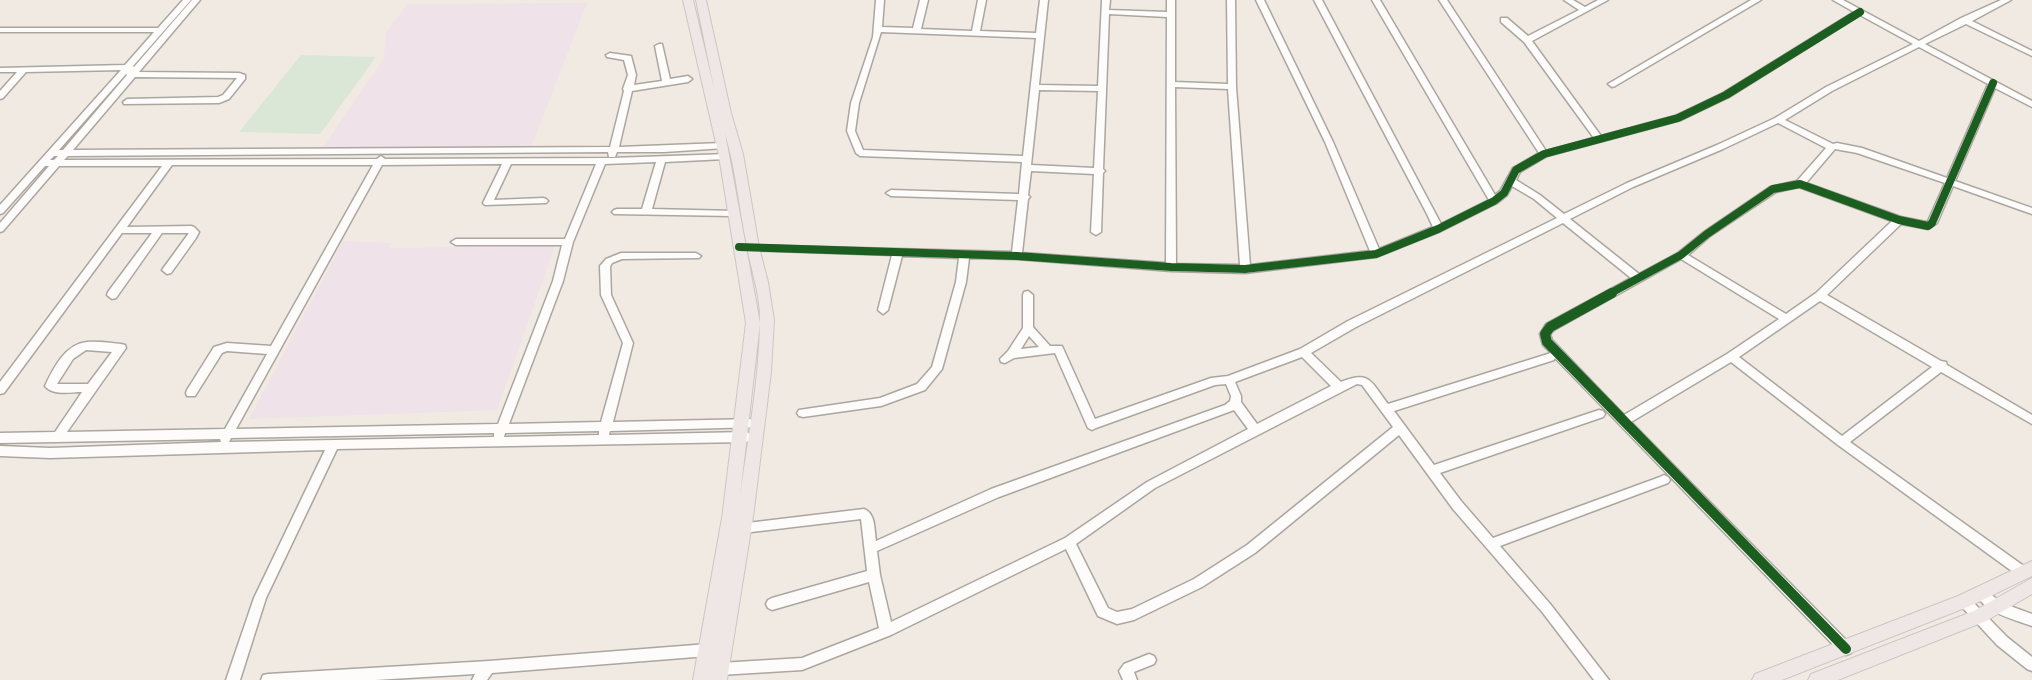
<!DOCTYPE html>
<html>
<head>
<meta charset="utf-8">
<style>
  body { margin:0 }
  canvas { display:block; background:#f1eae3 }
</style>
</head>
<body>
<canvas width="2032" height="680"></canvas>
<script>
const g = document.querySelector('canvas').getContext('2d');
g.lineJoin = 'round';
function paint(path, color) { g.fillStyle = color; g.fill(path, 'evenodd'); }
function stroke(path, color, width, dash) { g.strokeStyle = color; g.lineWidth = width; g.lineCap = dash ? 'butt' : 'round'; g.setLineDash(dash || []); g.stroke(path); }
const education = new Path2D(`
  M587 3 531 147H323L384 58 386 33 407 4Z
  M343 241 392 243 390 248 555 246 497 410 249 419Z`);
const green = new Path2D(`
  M301 55 376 57 320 134 239 132Z`);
const minor = new Path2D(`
  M183 0H191L133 66 134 67 192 0H200L139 72 239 73 245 75V79L229 99 219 103 124 104 123 102 127 99 218 97 223 95 237 78 135 77 73 150 610 147 624 91 623 89 628 75 624 60 607 57 606 55 610 53 631 56 636 75 634 85 662 81 655 46 659 44H662L670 79 688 76 692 79 688 82 632 91 619 147 722 143 725 144V148L664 152H617L615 157H609L608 152 68 156 64 160 377 159 381 156 385 159 611 158 728 154 729 156 725 159 665 162 652 209 736 211 738 213 733 216 614 214 612 212 614 210 617 209H642L656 162 605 164 573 242 563 281 509 424 601 422 623 343 601 295 600 266 606 259 621 253H696L701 256 699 258 622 259 612 263 610 267 611 295 633 343 613 422 756 419 760 421 762 424 760 427 610 431 609 435 746 432 750 434 752 437 750 440 746 442 337 449 266 598 240 680H226L254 598 325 450 50 458 0 456V446L50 448 221 442 220 439 0 443V433L55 432 82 392C70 392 53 396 45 386 53 369 65 344 87 342 98 341 110 343 121 344L125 345 126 348 67 432 225 429 267 354 227 351 222 353 195 396H187L186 393 187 390 214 347 227 343 271 346 373 165H172L127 227 191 226 194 227 199 232 196 238 171 273 167 274 162 270 189 233H162L116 298 112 299 107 295 108 292 152 233H122L4 393 0 394V382L162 166H59L3 231 0 232V223L49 166H45L3 213 0 214V205L121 70 26 72 3 98 0 99V91L17 72H0V68L125 65 154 32H0V28H158ZM126 74 127 75 63 150H59ZM54 156H58L54 160H50ZM502 164 483 203 485 205 546 203 548 201 546 199 543 198 494 200 511 164H596L565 239H456L451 242 456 245H562L553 281 498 424 236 429 382 165ZM86 350 112 352 88 384H57L73 359ZM599 431V435L504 437 505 433ZM494 433V437L229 442 231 438Z
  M876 0H884L882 27 913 28 920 0H928L921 29 972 31 978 0H986L980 31 1036 33 1040 0H1048L1039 85 1098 86 1102 0H1110L1109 10 1167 12V0H1175V82L1228 84 1227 0H1235L1236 87 1250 265 1370 251 1325 142 1256 0H1264L1333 142 1379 249 1433 227 1427 214 1314 0H1322L1441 224 1489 200 1372 0H1380L1495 195 1500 191 1513 168 1539 153 1439 0H1447L1546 151 1594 138 1524 42 1501 22V18H1507L1528 36 1579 10 1564 0H1573L1585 7 1598 0H1608L1532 41 1601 136 1675 116 1723 93 1854 12 1833 0H1843L1919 41 1961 18 2001 0H2011L1972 21 2032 51V56L1966 24 1925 44 2032 101V107L1995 88 1955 181 2032 208V214L1953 186 1937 223 1928 229 1901 224 1827 295 1941 361 1946 362 1947 365 2032 415V424L1941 372 1850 442 2028 569 2030 573 2028 577 2024 579 2020 577 1838 445 1731 362 1631 422 1851 645 1853 649 1851 653 1846 655 1841 653 1555 358 1554 360 1394 411 1434 465 1599 410 1603 411 1605 414 1603 417 1440 473 1461 501 1493 538 1660 477 1664 475 1668 477 1670 480 1668 483 1500 546 1551 605 1609 680H1594L1543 613 1453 509 1399 435 1255 553 1202 587 1134 620 1117 624 1098 616 1066 549 891 635 802 670 720 675 715 673 713 669 715 665 720 663 802 658 879 628 869 582 772 610 768 608 766 604 768 600 772 598 867 571 861 519 743 533 739 532 737 528 739 524 864 509C876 514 874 529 876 541L991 489 1225 405 1230 401 1231 396 1226 384 1215 385 1096 428 1092 430 1088 428 1055 353 1014 358 1005 363 1001 362 1000 359 1008 351 1023 328V295L1024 292 1028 291 1033 295V327L1050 346H1062L1095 419 1211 378 1228 376 1300 349 1348 321 1557 218 1534 199 1512 186 1507 195 1497 203 1441 231 1376 257 1245 273 1171 271 1017 259 969 258 966 282 942 369 925 390 881 406 803 417 799 416 797 413 799 410 880 398 917 384 932 367 956 282 959 258 902 256 888 310 883 314 878 310 892 255 746 250 741 247 743 245 1012 252 1018 200 891 196 886 193 891 190 1019 194 1022 162 860 156 856 153 847 131 851 103 873 37ZM1109 14 1167 17 1166 263 1022 253 1028 199 1030 197 1028 195 1031 171 1094 174 1091 232 1096 235 1101 232 1103 173 1105 171 1103 169ZM1860 15 1913 44 1826 87 1775 118 1717 145 1627 183 1564 214 1540 195 1516 180 1520 172 1547 156 1681 120 1729 97ZM881 32 1036 38 1023 156 863 150 855 131 859 103ZM1919 47 1988 84 1947 178 1862 148 1837 143 1833 144 1785 120 1832 91ZM1175 87 1228 89 1240 265 1176 264ZM1039 90 1098 91 1094 168 1031 165ZM1778 123 1826 148 1797 181 1770 187 1704 232 1678 253 1639 274 1570 219 1633 187 1723 149ZM1835 149 1857 153 1945 183 1928 221 1926 222 1901 217 1806 183ZM1799 187 1892 221 1816 293 1786 314 1688 255 1710 236 1776 192ZM1563 223 1631 278 1546 324 1540 334 1543 345 1551 353 1388 404C1371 382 1370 370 1341 382L1311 353 1356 327ZM1681 259 1779 319 1727 354 1624 415 1552 340 1550 334 1554 330ZM1820 301 1932 367 1842 436 1739 357ZM1029 336 1039 347 1021 349ZM1302 357 1331 386 1257 424 1241 402V396L1235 382ZM1357 384 1362 385 1393 427 1247 545 1194 579 1132 609 1117 612 1108 608 1076 544 1155 488ZM1234 410 1248 429 1147 482 1065 538 891 622 880 575 877 551 999 497Z
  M1751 0H1761L1615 86 1612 87 1608 84Z
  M1981 587 2002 603 2032 614V626C2013 619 1985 613 1975 593L1977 589Z
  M1964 595 1968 597 2007 637 2032 657V671L2027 669 1997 645 1960 605 1958 601 1960 597Z
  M708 644 713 646 715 650 713 654 708 656 492 673 487 680H472L475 674 375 680H261L263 675 268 674 489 661Z
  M1149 654 1154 656 1156 660 1154 664 1134 672 1137 680H1123L1119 671 1124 664Z`);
const major = new Path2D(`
  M683 0H693L714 88 696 0H706L731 113 743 154 759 247 768 282 774 320 771 372 753 517 727 680H693L722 518 746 323 719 156ZM725 133C736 170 739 208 747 246 751 271 761 296 760 322 759 380 748 439 740 496L760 323Z
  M2032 561V576L1970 606 1782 680H1752L1755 674 1958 596Z
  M2032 578V594L1986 621 1838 680H1808L1811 674 1974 611Z`);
const cyclewayFar1 = new Path2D(`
  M739 247 1017 256 1171 267 1245 269 1376 254 1438 229 1494 201 1504 193 1516 170 1544 154 1678 118 1726 95 1860 12
  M1609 294 1681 255 1707 234 1773 189 1800 184 1899 220 1928 226 1932 223 1993 83`);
const cycleway = new Path2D(`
  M1612 293 1550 327 1545 334 1547 342 1846 649`);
paint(education, '#efe2e8');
paint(green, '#dae7d6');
stroke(minor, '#aba6a0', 3);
stroke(major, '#cac7c3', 2);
paint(minor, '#fdfcfb');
paint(major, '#efe6e6');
stroke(cyclewayFar1, '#1b5e20', 8);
stroke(cycleway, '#1b5e20', 10);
</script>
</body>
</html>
